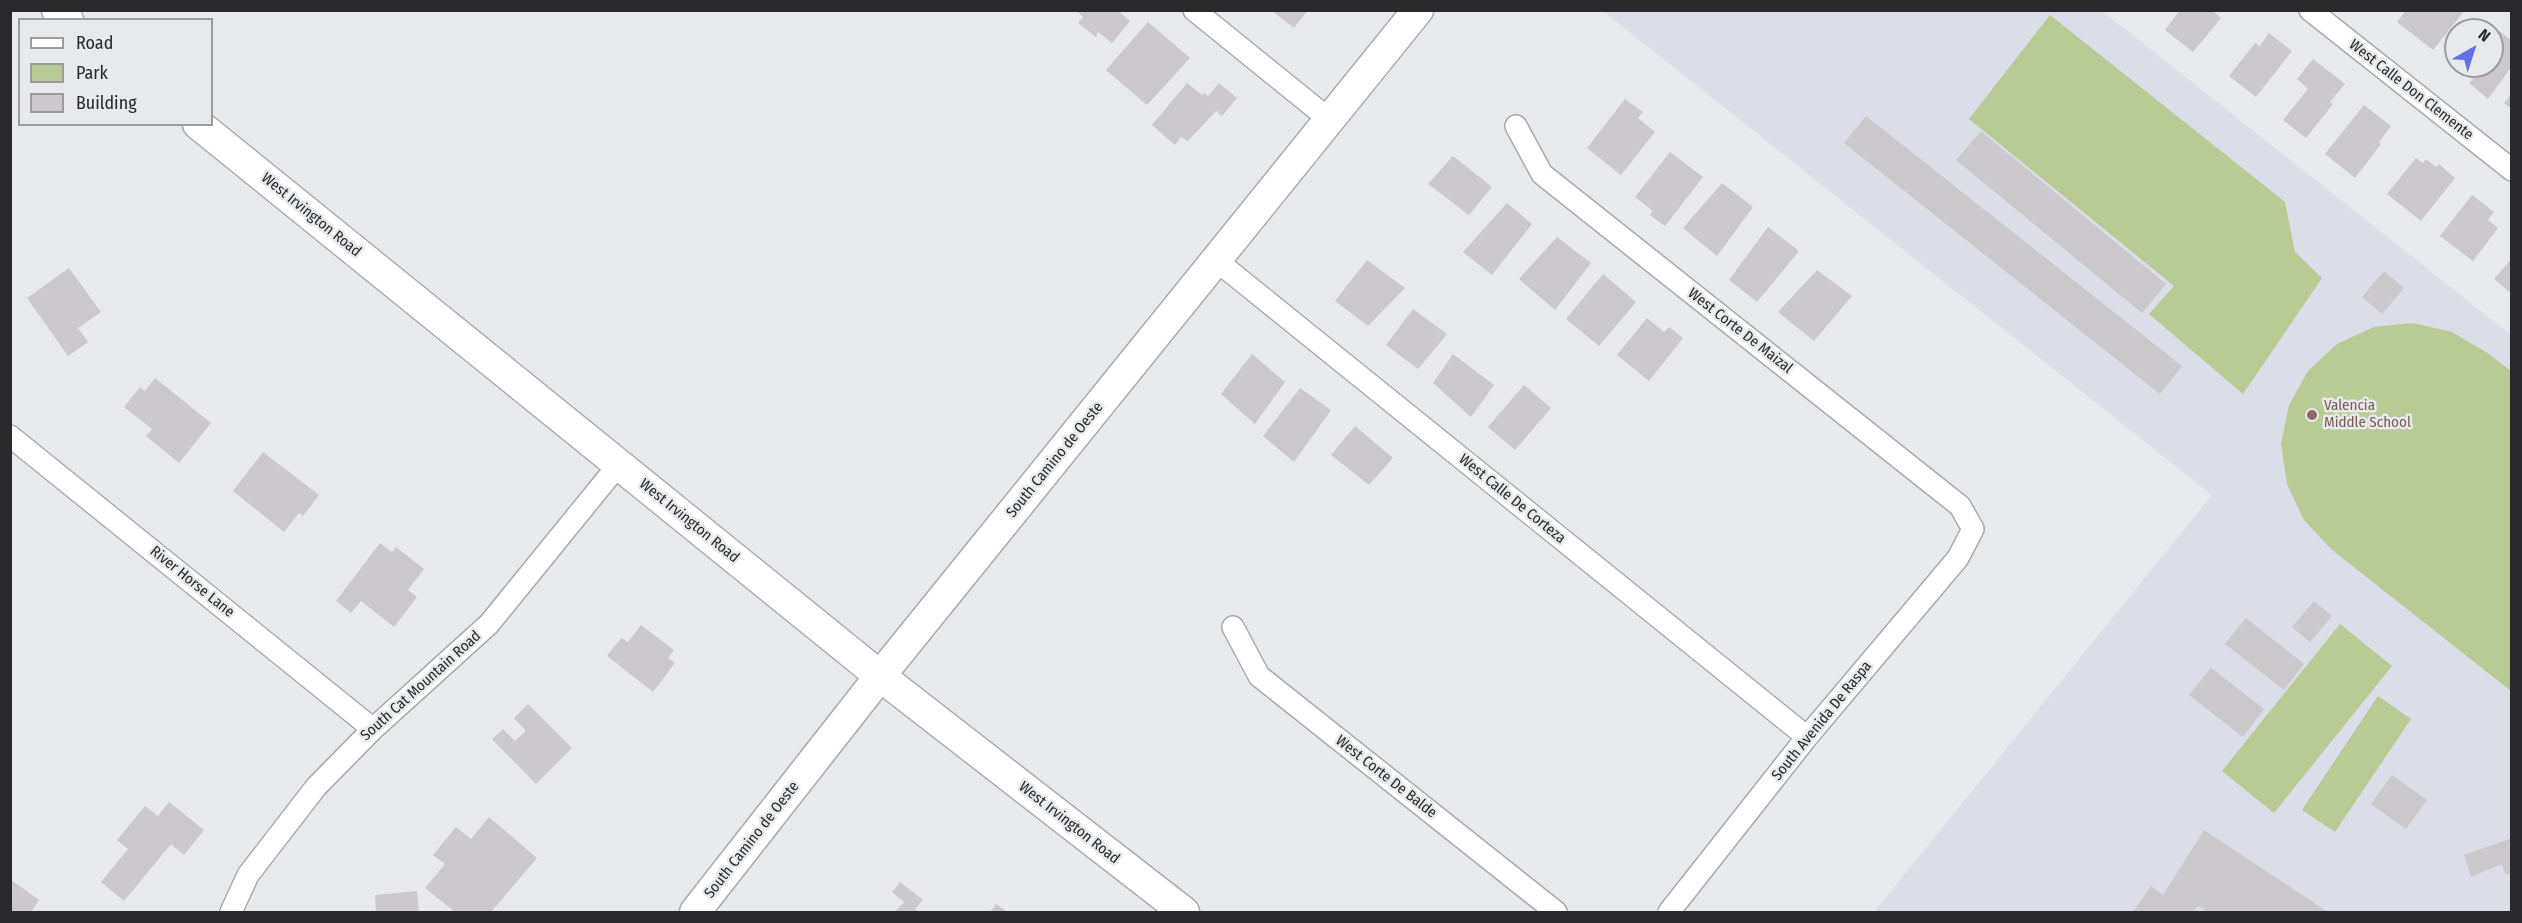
<!DOCTYPE html>
<html>
<head>
<meta charset="utf-8">
<style>
  body { margin:0 }
  #map { position:relative; width:2522px; height:923px; overflow:hidden; background:#e8e9ec; font-family:"Fira Sans Condensed",sans-serif }
  canvas { display:block }
  .frame { position:absolute; inset:0; border:12px solid #29292b; pointer-events:none }
  .legend { position:absolute; left:18px; top:18px; width:195px; height:108px; box-sizing:border-box; background:#e8e9ec; border:2px solid #9c9c9f; margin:0; padding:8px 10px; list-style:none; font-size:18px; color:#29292b }
  .legend li { display:flex; align-items:center; gap:12px; height:30px }
  .legend b { width:30px; border:2px solid #9c9c9f }
  .north { position:absolute; left:2444px; top:18px; width:60px; height:60px; box-sizing:border-box; background:#e8e9ec; border:2px solid #9c9c9f; border-radius:50%; rotate:39deg; font-size:16px; font-weight:700; line-height:24px; text-align:center; color:#29292b }
  .north::after { content:''; display:block; margin:auto; width:21px; height:27px; background:#626fe7; clip-path:polygon(50% 0,100% 100%,50% 72%,0 100%) }
</style>
</head>
<body>
<div id="map">
<canvas width="2522" height="923"></canvas>
<div class="frame"></div>
<ul class="legend">
<li><b style="height:8px;background:#fff"></b>Road</li>
<li><b style="height:16px;background:#b8cb94"></b>Park</li>
<li><b style="height:16px;background:#cbc9cc"></b>Building</li>
</ul>
<div class="north">N</div>
</div>
<script>
const g = document.querySelector('canvas').getContext('2d');
g.lineJoin = 'round';
function paint(path, color) { g.fillStyle = color; g.fill(path, 'evenodd'); }
function stroke(path, color, width, dash) { g.strokeStyle = color; g.lineWidth = width; g.lineCap = dash ? 'butt' : 'round'; g.setLineDash(dash || []); g.stroke(path); }
function label(font, color, halo, rows, align = 'center') {
  g.font = font + ' "Fira Sans Condensed",sans-serif'; g.lineWidth = 5; g.setLineDash([]); g.textBaseline = 'middle'; g.strokeStyle = halo; g.fillStyle = color; for (const [text, x, y, turn = 0] of rows) {
    g.save(); g.translate(x, y); g.rotate((+turn || 0) * Math.PI / 180); g.textAlign = isNaN(turn) ? turn : align; if (halo) g.strokeText(text, 0, 0); g.fillText(text, 0, 0); g.restore();
  }
}
const built = new Path2D(`
  M1603 11H2102L2511 335V912H1874L2212 495Z`);
const green = new Path2D(`
  M2050 15 2285 202 2295 252 2322 278 2243 394 2149 314 2174 286 1969 119Z
  M2413 323 2452 332 2486 352 2511 371V691L2331 549 2304 520 2287 484 2281 444 2289 405 2308 371 2337 344 2374 327Z
  M2340 624 2392 666 2274 813 2222 771Z
  M2378 696 2411 719 2335 832 2302 810Z`);
const building = new Path2D(`
  M1076 10H1117L1130 21 1112 43 1098 32 1096 37 1078 23 1083 17Z
  M1271 10H1308L1294 28Z
  M2180 10H2215L2214 12 2221 18 2193 52 2165 30Z
  M2406 10H2465L2433 50 2397 22Z
  M2487 21 2512 41V66L2488 99 2469 83 2474 78 2460 66H2492V30H2480Z
  M1148 22 1190 58 1147 105 1106 70Z
  M2269 33 2292 51 2256 97 2229 76 2255 43 2260 46Z
  M2313 59 2345 84 2330 102 2333 104 2306 138 2283 120 2308 89 2297 79Z
  M1187 83 1202 95 1204 93 1208 96 1219 83 1237 98 1222 116 1216 111 1188 141 1181 137 1175 145 1152 125Z
  M2512 93V109L2504 103Z
  M1625 99 1643 112 1638 118 1655 132 1621 175 1587 148Z
  M2364 105 2391 126 2379 142 2381 144 2355 178 2325 154Z
  M1866 116 2182 366 2160 394 1844 143Z
  M1981 131 2166 284 2142 313 1956 160Z
  M1670 152 1703 177 1665 226 1650 215 1653 211 1635 197Z
  M1453 156 1492 187 1469 215 1428 184Z
  M2416 158 2423 163 2426 159 2436 167 2439 164 2455 178 2421 221 2387 194Z
  M1722 183 1753 207 1717 256 1683 228Z
  M2472 195 2494 212 2488 220 2498 228 2473 261 2440 236Z
  M1507 203 1532 224 1492 275 1463 252Z
  M1768 227 1799 251 1757 302 1729 280Z
  M1557 237 1591 263 1555 310 1519 279Z
  M2512 258V294L2494 279Z
  M1367 260 1405 288 1368 326 1335 301Z
  M69 268 101 312 78 328 88 342 68 356 27 298Z
  M1817 270 1852 296 1814 341 1778 312Z
  M2384 271 2404 288 2382 314 2362 297Z
  M1603 274 1636 302 1599 346 1566 319Z
  M1413 309 1447 334 1418 369 1386 345Z
  M1647 318 1664 332 1669 327 1683 338 1649 381 1617 355Z
  M1252 354 1285 382 1255 424 1221 394Z
  M1453 354 1494 385 1471 417 1433 383Z
  M155 378 211 423 179 463 146 436 152 429 124 407 140 387 145 391Z
  M1524 385 1551 408 1515 450 1488 427Z
  M1300 388 1331 410 1294 462 1263 436Z
  M1355 426 1393 458 1369 485 1331 455Z
  M263 452 319 495 303 516 299 513 284 532 233 491Z
  M380 543 392 552 396 547 424 569 408 590 417 597 394 627 361 601 351 613 336 601Z
  M2314 601 2332 616 2310 642 2292 627Z
  M2246 618 2304 664 2284 690 2225 644Z
  M641 625 674 650 668 658 675 663 653 692 607 656 621 638 628 642Z
  M2211 668 2264 709 2243 737 2189 695Z
  M528 704 572 748 536 784 492 739 503 729 515 741 526 731 514 718Z
  M2392 775 2427 800 2406 829 2371 804Z
  M169 802 204 830 184 855 171 844 124 901 101 882 128 849 117 840 145 806 158 816Z
  M489 817 537 858 491 912H455L425 888 445 864 433 855 456 827 471 839Z
  M2204 830 2328 912H2208L2198 906 2193 912H2133L2151 886 2163 895Z
  M2512 838V873L2506 875 2502 864 2471 877 2464 855Z
  M10 879 39 900 31 912H10Z
  M900 882 923 900 915 909 919 912H895L904 902 892 892Z
  M417 891 419 912H376L375 895Z
  M996 904 1008 912H990Z`);
const street = new Path2D(`
  M1194 10 1330 120
  M2310 10 2512 170
  M1516 126 1542 174 1960 506 1973 529 1958 558 1807 737 1669 912
  M1217 261 1807 737
  M10 436 373 729
  M1233 627 1259 676 1556 912
  M231 912 248 875 316 787 373 729 489 624 619 464`);
const secondary = new Path2D(`
  M57 10 68 20
  M198 124 880 676 1184 912
  M695 912 880 676 1418 10`);
const markers = [
  [2312,415,6,"#8d6e63"]
];
const streetNames = [
  ["West Calle Don Clemente",2411,90,38],
  ["West Irvington Road",311,215,39],
  ["West Corte De Maizal",1740,331,38],
  ["South Camino de Oeste",1055,460,-51],
  ["West Calle De Corteza",1512,499,39],
  ["West Irvington Road",689,521,39],
  ["River Horse Lane",192,582,39],
  ["South Cat Mountain Road",421,686,-42],
  ["South Avenida De Raspa",1822,721,-51],
  ["West Corte De Balde",1386,777,38],
  ["West Irvington Road",1069,823,38],
  ["South Camino de Oeste",752,840,-52]
];
const educationNames = [
  ["Valencia",2324,406],
  ["Middle School",2324,423]
];
paint(built, '#dbdde8');
paint(green, '#b8cb94');
paint(building, '#cbc9cc');
stroke(street, '#aaaaae', 24);
stroke(secondary, '#aaaaae', 33);
stroke(street, '#fff', 21);
stroke(secondary, '#fff', 30);
for (const [x, y, r, color] of markers) { const dot = new Path2D(); dot.arc(x, y, r, 0, 2 * Math.PI); g.fillStyle = color; g.fill(dot); stroke(dot, '#e8e9ec', 2); }
label('15px', '#29292b', '#e8e9ec', streetNames);
label('15px', '#785e54', '#e8e9ec', educationNames, 'left');
</script>
</body>
</html>
